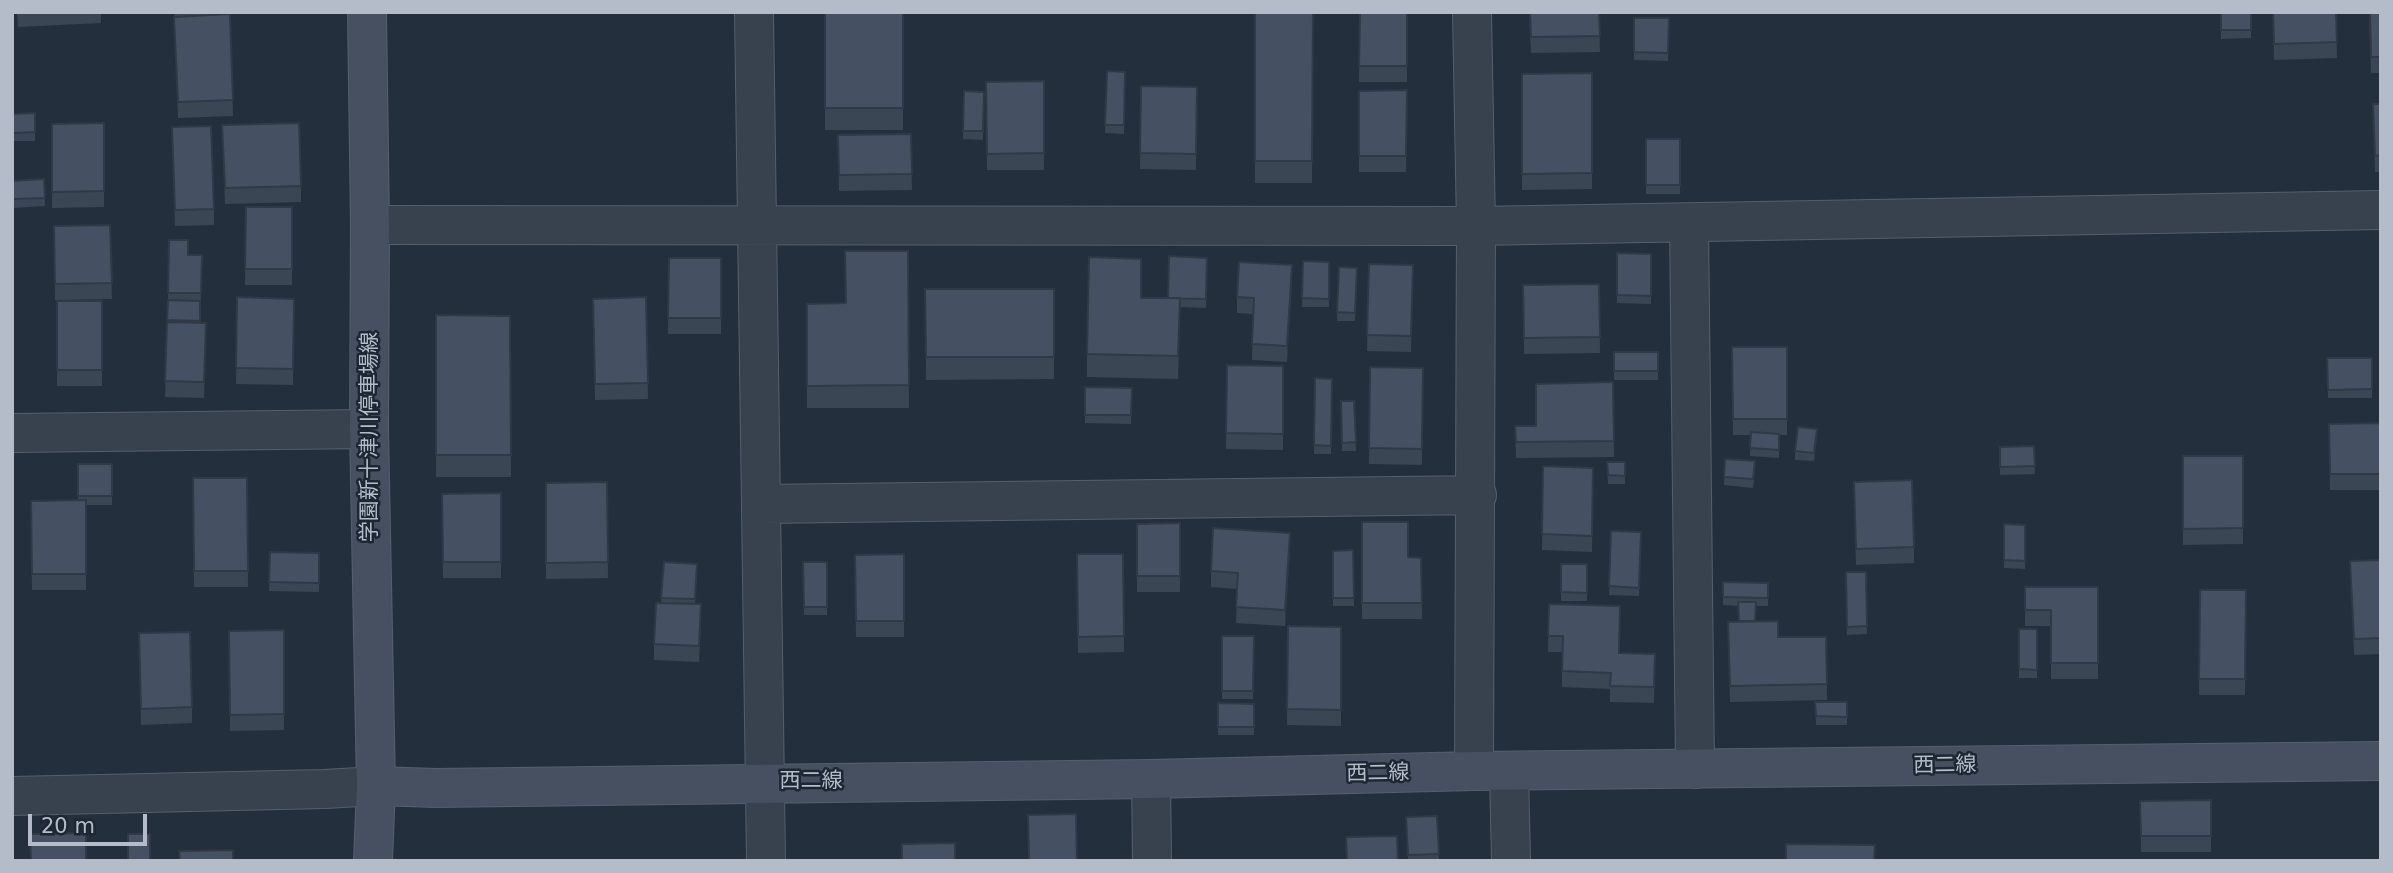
<!DOCTYPE html>
<html>
<head>
<meta charset="utf-8">
<style>
  body { margin:0 }
  #map { position:relative; width:2393px; height:873px; overflow:hidden; background:#242f3e; font-family:"DejaVu Sans",sans-serif }
  canvas { display:block }
  .frame { position:absolute; inset:0; border:14px solid #b4bcc9; pointer-events:none }
  .scale { position:absolute; left:28px; top:814px; width:119px; height:32px; box-sizing:border-box; border:4px solid #b4bcc9; border-top:0; padding-left:9px; font-size:21px; line-height:24px; white-space:nowrap; color:#b4bcc9; -webkit-text-stroke:5px #1d2633; paint-order:stroke }
</style>
</head>
<body>
<div id="map">
<canvas width="2393" height="873"></canvas>
<div class="frame"></div>
<div class="scale">20 m</div>
</div>
<script>
const g = document.querySelector('canvas').getContext('2d');
g.lineJoin = 'round';
function stroke(path, color, width, dash) { g.strokeStyle = color; g.lineWidth = width; g.lineCap = dash ? 'butt' : 'round'; g.setLineDash(dash || []); g.stroke(path); }
function paint(path, color) { g.fillStyle = color; g.fill(path, 'evenodd'); }
function label(font, color, halo, rows, align = 'center') {
  g.font = font + ' "DejaVu Sans","Noto Sans JP",sans-serif'; g.lineWidth = 5; g.setLineDash([]); g.textBaseline = 'middle'; g.strokeStyle = halo; g.fillStyle = color; for (const [text, x, y, turn = 0] of rows) {
    g.save(); g.translate(x, y); g.rotate((+turn || 0) * Math.PI / 180); g.textAlign = isNaN(turn) ? turn : align; if (halo) g.strokeText(text, 0, 0); g.fillText(text, 0, 0); g.restore();
  }
}
const street = new Path2D(`
  M754 12 766 861
  M1472 12 1476 226 1474 771
  M1689 223 1695 769
  M370 225 1476 226 2381 210
  M12 433 369 429
  M761 504 1477 495
  M1509 772 1511 861
  M1151 779 1152 861
  M12 796 325 789 376 786`);
const secondary = new Path2D(`
  M367 12 370 225 369 429 376 786 373 861
  M376 786 436 788 1151 779 1474 771 2381 761`);
const wall = new Path2D(`
  M17 12H101V23L18 27Z
  M174 12H230L233 116 178 118Z
  M825 12H903V130H825Z
  M1255 12H1313L1312 183H1255Z
  M1360 12H1407V82H1359Z
  M1529 12H1599L1600 52 1531 53Z
  M2221 12H2251V38L2221 39Z
  M2273 12H2336L2337 58 2274 60Z
  M2369 12H2381V73H2371Z
  M1634 18H1669L1668 61 1634 60Z
  M1107 71 1125 72 1124 134 1105 133Z
  M1592 73V189L1522 190V74Z
  M1044 81V170H987L986 82Z
  M1141 86 1197 87 1196 170 1140 169Z
  M1407 90 1406 172H1359V91Z
  M964 91 984 92 983 140 963 139Z
  M2373 104H2381V172H2375Z
  M35 113V141H12V114Z
  M104 123V207L52 208V124Z
  M222 125 301 186V202L225 204Z
  M172 127 214 209V225L175 226Z
  M911 134 912 190 839 191 838 135Z
  M1646 139H1680V194H1646Z
  M44 179 45 206 12 208V181Z
  M246 207H292V285H245Z
  M110 225 112 299 55 300 54 226Z
  M169 240 188 255H202L200 323 206 339 204 398 165 397 168 300Z
  M908 251 909 408H807V304L846 303Z
  M1617 253 1651 254V304L1617 303Z
  M669 258H721V334H668Z
  M1207 258 1206 308 1180 307 1178 379 1087 377V354L1168 298Z
  M1303 261 1329 262V307H1302Z
  M1369 264 1413 265 1411 352 1367 351Z
  M1339 267 1357 268 1355 321H1337Z
  M1292 281 1287 362 1252 360 1253 314 1237 313V297Z
  M1599 284 1600 353 1524 354 1523 285Z
  M925 289H1054V379L926 380Z
  M237 297 294 299 293 385 236 384Z
  M646 297 648 399 595 400 593 299Z
  M57 301H102V386H57Z
  M436 315 510 316 511 477H436Z
  M1732 347H1787V435H1779V458L1750 456 1751 435H1733Z
  M1614 352H1658V380H1614Z
  M2327 358H2372V398H2328Z
  M1227 365 1283 366V450L1226 449Z
  M1370 367 1423 368 1422 465 1369 464Z
  M1315 378 1332 379 1331 454H1314Z
  M1613 382 1614 457 1516 458 1515 426H1536Z
  M1085 387 1132 388 1131 424 1085 423Z
  M1341 401H1354L1356 451H1342Z
  M2381 423V490H2330L2329 424Z
  M1817 437 1814 461 1795 460V451Z
  M2034 446 2035 474 2000 475V447Z
  M2183 456H2243V544L2183 545Z
  M1725 459 1755 470 1753 488 1724 485Z
  M1607 462H1625V484H1608Z
  M78 464H112V505H86V590H32L31 501 78 500Z
  M1543 466 1593 468 1592 552 1542 550Z
  M193 478H247L248 587H194Z
  M607 482 608 578 546 579V483Z
  M501 493V578H443L442 494Z
  M1854 498 1914 547V563L1856 565Z
  M1362 522 1408 557 1421 558 1422 619H1362Z
  M1180 523V592H1137V524Z
  M2004 524 2025 525V569L2004 568Z
  M1611 531 1641 532 1639 596 1609 595Z
  M1290 549 1285 626 1236 623 1237 589 1211 587V571Z
  M1353 550 1354 606H1333V551Z
  M270 552 319 553V592L269 591Z
  M904 554V637H856L855 555Z
  M1077 554H1123L1124 652 1078 653Z
  M2381 560V654L2354 655 2350 561Z
  M664 562 697 564 695 604 701 620 699 662 654 660V644L661 603Z
  M803 562H827V615H804Z
  M1561 564H1587V601H1561Z
  M1846 572H1866L1867 634 1847 635Z
  M1723 582 1768 583V606H1756V621L1778 637H1826L1827 700 1730 702 1728 622H1738V606L1723 605Z
  M2025 587H2098V679H2051V626H2025Z
  M2200 590H2246L2245 695H2199Z
  M1549 604 1620 653 1655 654 1654 703 1610 702V689L1562 687V652H1548Z
  M1288 626 1341 627V726L1287 725Z
  M2019 629H2037V678H2019Z
  M284 630V730L230 731 229 631Z
  M139 633 192 707V723L141 725Z
  M1222 636H1254L1253 699H1222Z
  M1815 702H1847V725H1816Z
  M1218 703 1254 704V735H1218Z
  M2211 800V852H2141L2140 801Z
  M1437 816 1439 861H1408L1406 817Z`);
const shadedWall = new Path2D(`
  M1292 265V281L1287 362V346Z
  M1290 533V549L1285 626V610Z`);
const building = new Path2D(`
  M825 12H903V108H825Z
  M1255 12H1313L1312 161H1255Z
  M1360 12H1407V66H1359Z
  M1530 12H1599L1600 36 1531 37Z
  M2221 12H2251V30H2221Z
  M2273 12H2336L2337 42 2274 44Z
  M2370 12H2381V57H2371Z
  M230 14 233 100 178 102 174 17Z
  M1634 18H1669L1668 53 1634 52Z
  M1107 71 1125 72 1124 125H1105Z
  M1592 73V173L1522 174V74Z
  M1044 81V153L987 154 986 82Z
  M1141 86 1197 87 1196 154 1140 153Z
  M1407 90 1406 156H1359V91Z
  M964 91 984 92 983 131H963Z
  M2373 104H2381V155L2375 156Z
  M35 113V132L12 133V114Z
  M104 123V191L52 192V124Z
  M299 123 301 186 225 188 222 125Z
  M211 126 214 209 175 210 172 127Z
  M911 134 912 174 839 175 838 135Z
  M1646 139H1680V185H1646Z
  M44 179 45 198 12 199V181Z
  M246 207H292V269H245Z
  M110 225 112 283 55 284 54 226Z
  M169 240H188V255H202L201 293H168Z
  M845 251H908L909 385 807 386V304L846 303Z
  M1617 253 1651 254V296L1617 295Z
  M1169 256 1207 258 1206 299 1168 298Z
  M1089 257 1141 259V298H1180L1178 356 1087 354Z
  M669 258H721V318H668Z
  M1303 261 1329 262V299L1302 298Z
  M1239 262 1292 265 1287 346 1252 344 1254 298 1237 297Z
  M1369 264 1413 265 1411 336 1367 335Z
  M1339 267 1357 268 1355 313 1337 312Z
  M1599 284 1600 337 1524 338 1523 285Z
  M925 289H1054V357H926Z
  M237 297 294 299 293 369 236 368Z
  M646 297 648 383 595 384 593 299Z
  M168 300 200 301V321L167 320Z
  M57 301H102V370H57Z
  M436 315 510 316 511 455H436Z
  M167 322 206 323 204 382 165 381Z
  M1732 347H1787V419H1733Z
  M1614 352H1658V371H1614Z
  M2327 358H2372V389L2328 390Z
  M1227 365 1283 366V434L1226 433Z
  M1370 367 1423 368 1422 449 1369 448Z
  M1315 378 1332 379 1331 446 1314 445Z
  M1613 382 1614 441 1516 442 1515 426H1536V384Z
  M1085 387 1132 388 1131 415H1085Z
  M1341 401H1354L1356 442 1342 443Z
  M2381 423V474H2330L2329 424Z
  M1798 427 1817 429 1814 453 1795 451Z
  M1751 432 1779 434V450L1750 448Z
  M2034 446 2035 466 2000 467V447Z
  M2183 456H2243V528L2183 529Z
  M1725 459 1755 461 1753 479 1724 477Z
  M1607 462H1625V476L1608 475Z
  M78 464H112V496H78Z
  M1543 466 1593 468 1592 536 1542 534Z
  M193 478H247L248 571H194Z
  M1912 480 1914 547 1856 549 1854 482Z
  M607 482 608 562 546 563V483Z
  M501 493V562H443L442 494Z
  M86 500V574H32L31 501Z
  M1362 522H1408V557L1421 558 1422 603H1362Z
  M1180 523V576H1137V524Z
  M2004 524 2025 525V561L2004 560Z
  M1213 528 1290 533 1285 610 1236 607 1238 573 1211 571Z
  M1611 531 1641 532 1639 588 1609 586Z
  M1353 550 1354 598H1333V551Z
  M270 552 319 553V583L269 582Z
  M904 554V621H856L855 555Z
  M1077 554H1123L1124 636 1078 637Z
  M2381 560V638L2354 639 2350 561Z
  M664 562 697 564 695 599 661 598Z
  M803 562H827V607H804Z
  M1561 564H1587V593L1561 592Z
  M1846 572H1866L1867 626 1847 627Z
  M1723 582 1768 583V598L1723 597Z
  M2025 587H2098V663H2051V610H2025Z
  M2200 590H2246L2245 679H2199Z
  M1738 602H1756L1755 621H1739Z
  M656 603 701 604 699 646 654 644Z
  M1549 604 1620 606 1619 653 1655 654 1654 687 1610 686 1611 673 1562 671 1563 636H1548Z
  M1778 621V637H1826L1827 684 1730 686 1728 622Z
  M1288 626 1341 627V710L1287 709Z
  M2019 629H2037V670L2019 669Z
  M284 630V714L230 715 229 631Z
  M190 632 192 707 141 709 139 633Z
  M1222 636H1254L1253 691H1222Z
  M1815 702H1847V717L1816 716Z
  M1218 703 1254 704V727H1218Z
  M2211 800V836H2141L2140 801Z
  M1076 814 1077 861H1029L1028 815Z
  M1437 816 1439 854 1408 855 1406 817Z
  M86 833V861H31L30 834Z
  M128 834H150V861H128Z
  M1397 836 1398 861H1347L1346 837Z
  M955 843V861H902V844Z
  M1786 844 1875 845 1874 861H1786Z
  M233 850V861H180L179 851Z
  M2143 860V861H2107Z`);
const streetNames = [
  ["学園新十津川停車場線",371,437,-90],
  ["西二線",1945,766,-1],
  ["西二線",1378,774,-1],
  ["西二線",811,782]
];
stroke(street, '#565f6c', 40);
stroke(secondary, '#565f6c', 40);
stroke(street, '#38414e', 38);
stroke(secondary, '#465061', 38);
paint(wall, '#3b4654');
paint(shadedWall, '#303945');
paint(building, '#455162');
stroke(building, '#303945', 2);
label('21px', '#b4bcc9', '#1d2633', streetNames);
</script>
</body>
</html>
